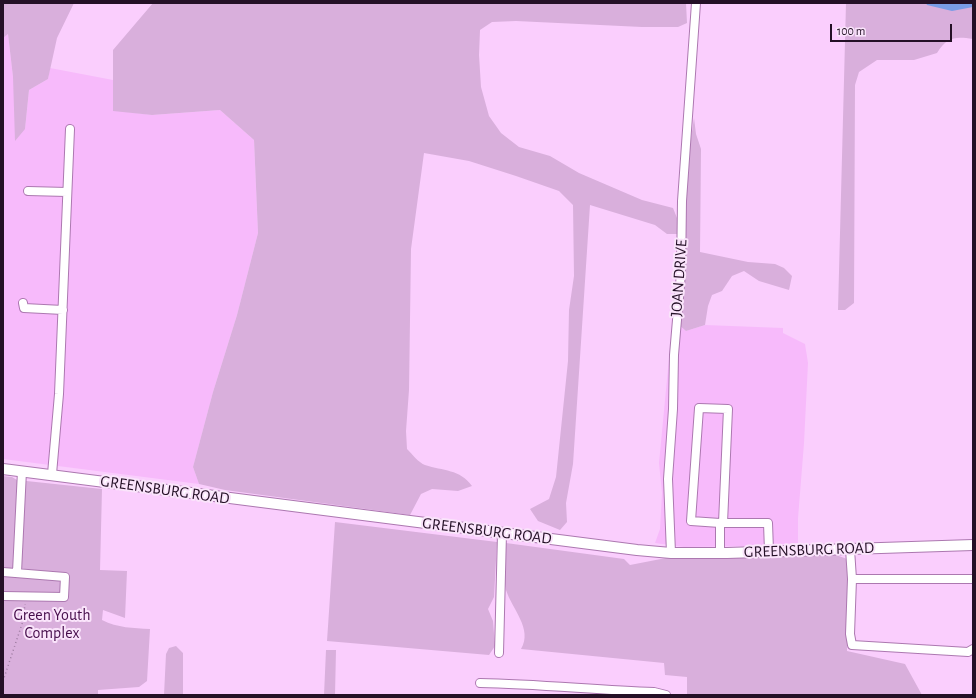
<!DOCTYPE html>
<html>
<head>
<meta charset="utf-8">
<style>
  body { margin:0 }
  #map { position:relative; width:976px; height:698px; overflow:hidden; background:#facefd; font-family:"Alegreya Sans",sans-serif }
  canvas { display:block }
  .frame { position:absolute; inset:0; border:4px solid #241026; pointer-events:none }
  .scale { position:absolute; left:830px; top:24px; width:122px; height:18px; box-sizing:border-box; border:2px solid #241026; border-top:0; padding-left:5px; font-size:12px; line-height:14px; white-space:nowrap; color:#241026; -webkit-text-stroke:3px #fae4fb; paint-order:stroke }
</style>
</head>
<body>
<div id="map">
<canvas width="976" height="698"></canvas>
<div class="frame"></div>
<div class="scale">100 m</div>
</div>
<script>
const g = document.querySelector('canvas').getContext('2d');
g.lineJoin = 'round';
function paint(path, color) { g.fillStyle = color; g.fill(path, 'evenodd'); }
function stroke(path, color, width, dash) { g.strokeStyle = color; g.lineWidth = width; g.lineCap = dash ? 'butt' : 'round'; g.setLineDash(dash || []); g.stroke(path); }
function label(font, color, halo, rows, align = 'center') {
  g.font = font + ' "Alegreya Sans",sans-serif'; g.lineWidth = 4; g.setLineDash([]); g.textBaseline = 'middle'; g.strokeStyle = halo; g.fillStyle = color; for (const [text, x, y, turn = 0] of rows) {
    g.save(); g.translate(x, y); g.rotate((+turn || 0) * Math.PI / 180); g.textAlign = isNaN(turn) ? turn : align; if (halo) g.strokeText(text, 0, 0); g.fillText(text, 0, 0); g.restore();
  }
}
const built = new Path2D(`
  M8 34 13 77 25 129 29 90 48 79 50 68 113 80V110L152 115 220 110 254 140 258 233 237 315 213 392 193 467 199 484 3 459V38Z
  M679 325 686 331 705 325 783 328V333L805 344 808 363 804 443 798 518V543L744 546 684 547 655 543 660 529 662 493 659 463 672 327Z`);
const green = new Path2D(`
  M3 3H74L57 38 48 79 29 90 25 129 15 141 13 77 8 34 3 38Z
  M153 3H686L687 23 678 27H642L516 21 492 22 480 30 479 55 481 87 489 116 501 133 519 147 550 156 579 173 642 200 673 208 679 223V234H667L655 225 590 205 573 464 566 503 567 522 560 530 538 521 530 509 549 499 556 477 568 361 569 310 574 276 573 205 559 191 516 176 469 161 424 153 411 249 409 390 406 431 407 449C412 454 419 463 425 465 443 471 460 469 472 486L458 491 432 489 421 494 410 515 225 490 199 484 193 467 213 392 237 315 258 233 254 140 220 110 152 115 113 111V50Z
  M846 3H973V39C955 36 947 37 937 53L914 60H877L859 72 855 85 854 303 845 310H838Z
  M694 118 696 134 701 149 700 252 748 262 775 264 784 268 792 276 789 290 759 281 744 271 732 276 722 291 712 295 708 306 705 325 686 331 679 325 686 254 682 201Z
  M3 476 12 477 17 480 102 489 100 570 127 571 125 618 103 610 102 620C118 628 133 628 150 629L147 681 139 687 98 690V695H3Z
  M335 522 497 542 494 597 488 609 493 621 495 646 489 655 327 641Z
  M506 543 624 559 630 565 666 558 836 555 847 559V651L905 664 922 695H687V677L665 675 664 663 521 649C533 629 512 609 506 590 503 578 506 556 506 543Z
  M176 646 183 653V695H164L166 654 169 648Z
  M326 650H336L335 695H324Z`);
const water = new Path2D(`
  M926 3H973V7L952 11 927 5Z`);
const path = new Path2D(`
  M3 681 23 621 25 604`);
const minor = new Path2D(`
  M28 191 67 192
  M23 303 24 308 63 310
  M52 474 59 394 70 129
  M720 523 691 521 699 408 728 409 723 523
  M850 549 852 579 850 634 852 645 968 652 973 649
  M671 553 668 479 673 409 674 355 681 273 682 201 696 3
  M720 553V523H768L769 551
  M3 572 65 577 64 597 3 596
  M17 572 22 471
  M852 579H973
  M499 653 502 533
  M480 683C538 684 596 690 654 692L666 695`);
const major = new Path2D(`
  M3 469 637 550 671 553H727L973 545`);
const streetNames = [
  ["JOAN DRIVE",679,278,-86],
  ["GREENSBURG ROAD",165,490,8],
  ["GREENSBURG ROAD",487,531,7],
  ["GREENSBURG ROAD",809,550,-2]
];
const parkNames = [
  ["Green Youth",52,615],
  ["Complex",52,633]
];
paint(built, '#f7bafb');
paint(green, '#d9afdc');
paint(water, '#799ce6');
stroke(minor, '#ac78b0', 10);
stroke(major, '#ac78b0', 12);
stroke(path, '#9e7ca1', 1.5, [1, 3]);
stroke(minor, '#fff', 8);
stroke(major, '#fff', 10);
label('16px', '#241026', '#fae4fb', streetNames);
label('16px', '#460d4b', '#fae4fb', parkNames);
</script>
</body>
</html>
